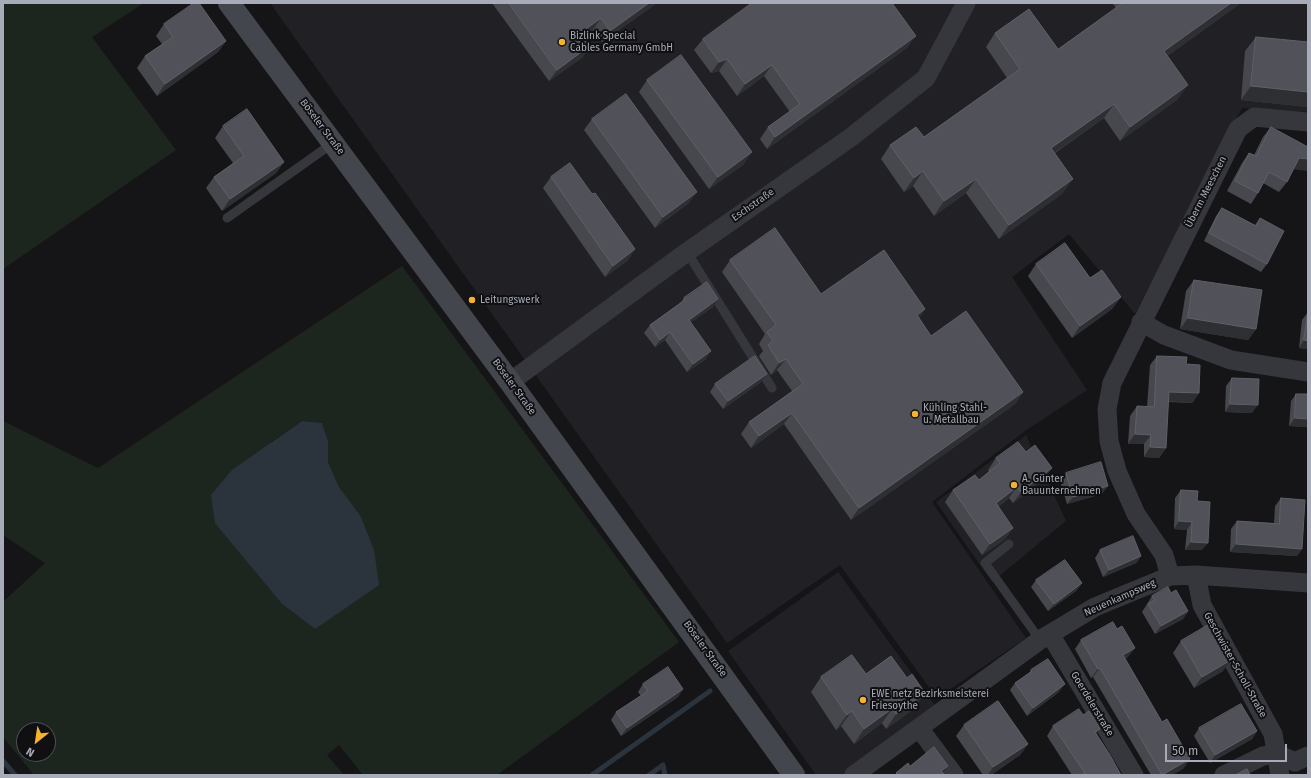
<!DOCTYPE html>
<html>
<head>
<meta charset="utf-8">
<style>
  body { margin:0 }
  #map { position:relative; width:1311px; height:778px; overflow:hidden; background:#151517; font-family:"Fira Sans",sans-serif }
  canvas { display:block }
  .frame { position:absolute; inset:0; border:4px solid #a7acb8; pointer-events:none }
  .north { position:absolute; left:16px; top:722px; width:40px; height:40px; box-sizing:border-box; background:#101012; border:1px solid #4c4e54; border-radius:50%; rotate:210deg; font-size:11px; font-weight:700; line-height:16px; text-align:center; color:#a7acb8 }
  .north::after { content:''; display:block; margin:auto; width:14px; height:18px; background:#f6b22f; clip-path:polygon(50% 0,100% 100%,50% 72%,0 100%) }
  .scale { position:absolute; left:1165px; top:744px; width:122px; height:18px; box-sizing:border-box; border:2px solid #a7acb8; border-top:0; padding-left:5px; font-size:12px; line-height:14px; white-space:nowrap; color:#a7acb8; -webkit-text-stroke:3px #101012; paint-order:stroke }
</style>
</head>
<body>
<div id="map">
<canvas width="1311" height="778"></canvas>
<div class="frame"></div>
<div class="north">N</div>
<div class="scale">50 m</div>
</div>
<script>
const g = document.querySelector('canvas').getContext('2d');
g.lineJoin = 'round';
function paint(path, color) { g.fillStyle = color; g.fill(path, 'evenodd'); }
function stroke(path, color, width, dash) { g.strokeStyle = color; g.lineWidth = width; g.lineCap = dash ? 'butt' : 'round'; g.setLineDash(dash || []); g.stroke(path); }
function label(font, color, halo, rows, align = 'center') {
  g.font = font + ' "Fira Sans",sans-serif'; g.lineWidth = 4; g.setLineDash([]); g.textBaseline = 'middle'; g.strokeStyle = halo; g.fillStyle = color; for (const [text, x, y, turn = 0] of rows) {
    g.save(); g.translate(x, y); g.rotate((+turn || 0) * Math.PI / 180); g.textAlign = isNaN(turn) ? turn : align; if (halo) g.strokeText(text, 0, 0); g.fillText(text, 0, 0); g.restore();
  }
}
const built = new Path2D(`
  M270 3H1308V112L1242 108 1135 314 1069 234 1012 277 1087 390 1025 431 932 502 1026 638 937 698 840 565 727 643Z
  M1026 435 1066 521 992 582 936 502Z
  M838 572 937 708 844 775H816L728 651Z`);
const green = new Path2D(`
  M3 3H144L92 37 176 150 3 269Z
  M402 266 679 642 497 775H363L339 745 327 755 344 775H34L3 737V602L45 563 3 535V421L98 468ZM302 421 322 423 328 441V462L339 487 360 515 315 629 282 604 251 566 271 442ZM24 730H48V754H24Z`);
const water = new Path2D(`
  M302 421 322 423 328 441V462L339 487 360 515 374 550 379 585 315 629 282 604 215 523 211 495 232 470Z`);
const stream = new Path2D(`
  M3 761 15 775
  M592 775 710 691
  M649 775 663 765 665 775`);
const service = new Path2D(`
  M227 218 333 143
  M687 252 772 388
  M1009 544 985 563 1040 640`);
const minor = new Path2D(`
  M1141 322 1164 335 1231 360 1308 372
  M510 382 687 252 850 138 926 78 966 3
  M1196 575 1202 605 1273 734 1280 775
  M1170 576 1164 555 1136 514 1117 471 1109 441 1107 409 1112 383 1238 129 1254 117 1308 122
  M1050 634 1134 775
  M919 728 954 775
  M854 775 1040 640 1095 607 1170 576 1196 575 1308 583
  M1224 775 1263 756 1277 754 1295 762 1308 756`);
const secondary = new Path2D(`
  M229 3 510 382 794 775`);
const wall = new Path2D(`
  M492 3H657L602 42 593 30 584 36 583 57 549 81Z
  M1114 3H1241L1167 56 1178 99 1120 141 1104 118 1055 153 1063 193 999 239 966 193 934 216 913 186 904 192 881 159 890 145 924 137 1007 78 986 47 995 33 1058 49 1116 8 1113 4Z
  M164 24 226 41 218 52 157 96 137 68 145 56 162 44 156 36Z
  M1256 37 1308 42V107L1241 100 1245 51Z
  M703 39 908 47 767 149 760 139 768 127 790 112 764 76 737 96 719 71 711 73 694 50Z
  M647 80 744 164 709 189 639 92Z
  M592 119 689 203 655 228 584 130Z
  M223 126 284 162 276 173 222 211 206 188 214 177 233 163 215 138Z
  M1271 127 1293 169 1287 182 1279 192 1263 183 1258 193 1251 204 1227 191 1242 163 1249 153 1254 155 1263 137Z
  M551 177 592 194 635 249 627 261 605 277 543 188Z
  M1222 208 1255 225 1260 218 1267 264 1261 272 1204 241 1216 216Z
  M730 260 821 294 925 309 919 318 931 336 1023 392 1015 404 851 520 784 424 751 448 741 434 749 422 792 391 777 370 771 375 759 356 763 351 759 344 765 334 722 272Z
  M1036 264 1090 278 1121 297 1112 309 1072 338 1028 276Z
  M1194 280 1256 329 1248 340 1180 329 1186 291Z
  M684 298 713 307 691 322 706 359 687 372 665 340 655 347 644 333 650 325 681 302Z
  M1308 312V349L1299 348 1302 320Z
  M1157 356 1186 364 1199 393 1192 403 1168 402 1166 448 1159 458 1144 457V444H1128L1130 416 1137 406 1147 407 1150 365Z
  M1232 378 1252 413 1225 412 1226 386Z
  M761 382 723 409 710 392 715 384Z
  M1296 394 1308 427 1289 426 1291 401Z
  M996 458 1044 479 1013 503 1009 498 998 507 1013 528 1005 539 982 555 945 502 953 490 979 480 989 472 988 470Z
  M1066 473 1102 494 1067 504 1060 481Z
  M1181 490 1197 501 1202 550H1185L1187 530 1174 529 1175 498Z
  M1281 498 1302 549 1297 556 1230 552 1231 529 1237 521 1274 523 1275 506Z
  M1100 550 1141 556 1136 563 1103 577 1095 558Z
  M1036 580 1082 583 1076 591 1048 611 1031 587Z
  M1171 593 1188 611 1183 619 1155 634 1142 612 1152 596Z
  M1081 640 1128 657 1125 659 1184 768 1172 775H1151L1093 677 1091 678 1075 649Z
  M1181 641 1223 671 1194 688 1173 653Z
  M1031 670 1059 692 1027 716 1010 690 1015 683 1029 674Z
  M866 674 915 708 886 729 882 723 854 744 841 726 836 730 811 692 821 677Z
  M643 684 683 689 678 697 621 736 611 720 616 712 641 696 638 692Z
  M1083 715 1100 729 1096 734 1121 775H1072L1047 736 1053 726Z
  M964 725 1028 744 1020 755 991 775H983L956 736Z
  M1199 728 1257 731 1252 739 1210 763 1194 736Z`);
const shadedWall = new Path2D(`
  M649 3H657L602 42 610 31Z
  M1231 3H1241L1154 65 1164 51Z
  M601 18 593 30 574 44 582 32Z
  M916 36 908 47 767 149 775 137Z
  M226 41 218 52 157 96 165 84Z
  M591 45 583 57 549 81 557 70Z
  M727 59 719 71 711 73 719 62Z
  M772 65 764 76 737 96 745 84Z
  M1188 85 1178 99 1120 141 1130 127Z
  M1251 86 1308 92V107L1241 100Z
  M1114 104 1104 118 1041 162 1051 148Z
  M752 152 744 164 709 189 718 177Z
  M1299 158 1308 159V171L1292 169Z
  M284 162 276 173 222 211 230 199Z
  M923 171 913 186 904 192 914 178Z
  M976 179 966 193 934 216 944 201Z
  M1073 179 1063 193 999 239 1009 225Z
  M697 192 689 203 655 228 663 217Z
  M635 249 627 261 605 277 613 266Z
  M1121 297 1112 309 1072 338 1080 326Z
  M718 299 713 307 683 328 689 320Z
  M925 309 917 321V315Z
  M1188 318 1256 329 1248 340 1180 329Z
  M670 332 665 340 655 347 660 340Z
  M1304 340 1308 341V349L1299 348Z
  M711 351 706 359 687 372 693 364Z
  M786 359 777 370 771 375 779 363Z
  M767 374 761 382 723 409 728 401Z
  M1023 392 1015 404 851 520 859 508Z
  M1169 392 1199 393 1192 403 1162 401Z
  M1230 404 1258 405 1252 413 1225 412Z
  M792 413 784 424 751 448 759 436Z
  M1295 418 1308 419V427L1289 426Z
  M1135 434 1151 435 1144 444H1128Z
  M1150 447 1166 448 1159 458 1144 457Z
  M1052 468 1044 479 1013 503 1021 492Z
  M1108 486 1102 494 1067 504 1073 497Z
  M1017 487 1009 498 988 515 996 503Z
  M1179 521 1192 522 1187 530 1174 529Z
  M1013 528 1005 539 982 555 990 544Z
  M1191 542 1208 543 1202 550H1185Z
  M1236 544 1302 549 1297 556 1230 552Z
  M1141 556 1136 563 1103 577 1109 570Z
  M1082 583 1076 591 1048 611 1054 604Z
  M1188 611 1183 619 1155 634 1161 626Z
  M1135 648 1128 657 1116 664 1123 655Z
  M1231 660 1223 671 1194 688 1202 677Z
  M1100 668 1093 677 1091 678 1098 669Z
  M1065 684 1059 692 1027 716 1033 708Z
  M683 689 678 697 621 736 627 728Z
  M925 693 915 708 886 729 896 714Z
  M893 708 882 723 854 744 864 729Z
  M852 711 841 726 836 730 847 715Z
  M1100 729 1093 739 1095 732Z
  M1257 731 1252 739 1210 763 1215 755Z
  M1028 744 1020 755 991 775H988L993 767Z
  M1190 759 1184 768 1172 775H1162Z
  M948 766 941 775V771Z`);
const building = new Path2D(`
  M194 3H199L226 41 165 84 145 56 173 37 164 24Z
  M509 3H649L610 31 601 18 582 32 591 45 557 70Z
  M752 3H892L916 36 775 137 768 127 800 104 772 65 745 84 727 59 719 62 703 39Z
  M1123 3H1231L1164 51 1188 85 1130 127 1114 104 1051 148 1073 179 1009 225 976 179 944 201 923 171 914 178 890 145 916 127 924 137 1020 69 995 33 1029 9 1058 49Z
  M1256 37 1308 42V92L1251 86Z
  M681 55 752 152 718 177 647 80Z
  M626 94 697 192 663 217 592 119Z
  M247 109 284 162 230 199 214 177 244 156 223 126Z
  M1271 127 1308 147V159L1299 158 1287 182 1269 172 1258 193 1235 181 1249 153 1256 156Z
  M570 163 592 194 595 193 635 249 613 266 551 177Z
  M1222 208 1256 226 1260 218 1284 231 1267 264 1209 233Z
  M775 228 821 294 884 250 925 309 917 315 931 336 966 311 1023 392 859 508 792 413 759 436 749 422 803 384 786 359 779 363 768 345 773 341 767 332 776 325 730 260Z
  M1065 243 1090 278 1102 270 1121 297 1080 326 1036 264Z
  M1194 280 1262 290 1256 329 1188 318Z
  M707 282 718 299 689 320 711 351 693 364 670 332 660 340 650 325 685 300 684 298Z
  M1308 312V341L1304 340Z
  M755 356 767 374 728 401 715 384Z
  M1157 356 1187 357 1186 364 1200 365 1199 393 1169 392 1166 448 1150 447 1151 435 1135 434 1137 406 1154 407Z
  M1232 378 1259 379 1258 405 1230 404Z
  M1296 394H1308V419L1295 418Z
  M1018 442 1026 452 1035 445 1052 468 1021 492 1017 487 996 503 1013 528 990 544 953 490 975 475 979 480 1000 463 996 458Z
  M1101 462 1108 486 1073 497 1066 473Z
  M1181 490 1198 491 1197 501 1210 502 1208 543 1191 542 1192 522 1179 521Z
  M1281 498 1305 500 1302 549 1236 544 1237 521 1279 524Z
  M1133 536 1141 556 1109 570 1100 550Z
  M1065 560 1082 583 1054 604 1036 580Z
  M1168 587 1171 593 1176 590 1188 611 1161 626 1148 604 1155 600 1152 596Z
  M1113 622 1117 629 1122 626 1135 648 1123 655 1162 722 1167 719 1190 759 1162 775 1100 668 1098 669 1081 640Z
  M1210 624 1231 660 1202 677 1181 641Z
  M852 655 866 674 891 656 907 678 912 674 925 693 896 714 893 708 864 729 852 711 847 715 821 677Z
  M1048 659 1065 684 1033 708 1015 683 1032 671 1031 670Z
  M668 667 683 689 627 728 616 712 648 691 643 684Z
  M998 701 1028 744 993 767 964 725Z
  M1241 704 1257 731 1215 755 1199 728Z
  M1079 709 1083 715 1089 711 1100 729 1095 732 1110 755 1121 775H1081L1085 773 1053 726Z
  M934 747 948 766 941 771 945 775H898L896 773 908 763 910 766Z
  M1247 769 1250 775H1236Z`);
const markers = [
  [562,42,4,"#f6b22f"],
  [472,300,4,"#f6b22f"],
  [915,414,4,"#f6b22f"],
  [1014,485,4,"#f6b22f"],
  [863,700,4,"#f6b22f"]
];
const poiNames = [
  ["Bizlink Special",570,36],
  ["Cables Germany GmbH",570,48],
  ["Leitungswerk",480,300],
  ["Kühling Stahl-",923,408],
  ["u. Metallbau",923,420],
  ["A. Günter",1022,479],
  ["Bauunternehmen",1022,491],
  ["EWE netz Bezirksmeisterei",871,694],
  ["Friesoythe",871,706]
];
const streetNames = [
  ["Böseler Straße",322,127,53],
  ["Überm Meeschen",1206,192,-63],
  ["Eschstraße",753,205,-35],
  ["Böseler Straße",514,387,54],
  ["Neuenkampsweg",1120,598,-24],
  ["Böseler Straße",705,649,54],
  ["Geschwister-Scholl-Straße",1235,665,61],
  ["Goerdelerstraße",1092,704,59]
];
paint(built, '#212125');
paint(green, '#1d261e');
paint(water, '#2b343c');
stroke(stream, '#2b343c', 5);
stroke(service, '#36373d', 9);
stroke(minor, '#36373d', 19);
stroke(secondary, '#44464d', 22);
paint(wall, '#46484d');
paint(shadedWall, '#2e2f33');
paint(building, '#515259');
stroke(building, '#5e6068', 1);
for (const [x, y, r, color] of markers) { const dot = new Path2D(); dot.arc(x, y, r, 0, 2 * Math.PI); g.fillStyle = color; g.fill(dot); stroke(dot, '#101012', 1.5); }
label('10px', '#a7acb8', '#101012', poiNames, 'left');
label('10px', '#a7acb8', '#101012', streetNames);
</script>
</body>
</html>
